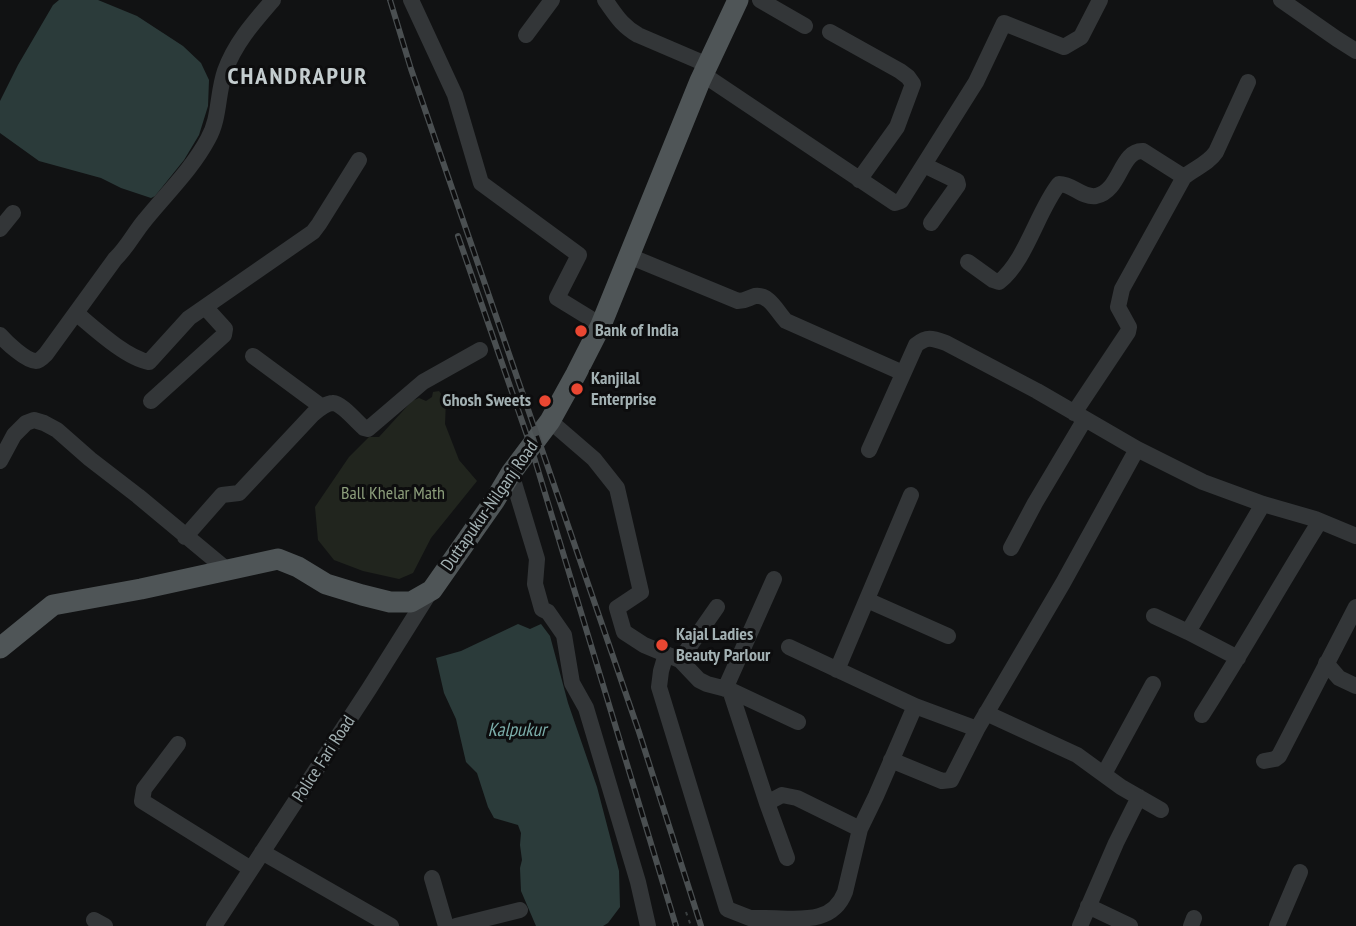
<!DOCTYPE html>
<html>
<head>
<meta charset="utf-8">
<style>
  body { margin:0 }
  canvas { display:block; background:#111213 }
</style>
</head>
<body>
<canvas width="1356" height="926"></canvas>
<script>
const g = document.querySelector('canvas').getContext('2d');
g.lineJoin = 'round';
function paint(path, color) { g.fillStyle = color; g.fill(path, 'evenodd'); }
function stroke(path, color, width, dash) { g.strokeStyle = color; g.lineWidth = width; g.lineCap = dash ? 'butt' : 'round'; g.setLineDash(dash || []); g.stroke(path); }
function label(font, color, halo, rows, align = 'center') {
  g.font = font + ' "PT Sans Narrow",sans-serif'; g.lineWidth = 6; g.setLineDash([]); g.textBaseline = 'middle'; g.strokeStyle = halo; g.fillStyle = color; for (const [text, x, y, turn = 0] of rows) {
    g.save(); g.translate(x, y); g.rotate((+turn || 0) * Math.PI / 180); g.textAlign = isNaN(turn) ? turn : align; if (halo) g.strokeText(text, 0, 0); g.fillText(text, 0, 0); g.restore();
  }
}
const green = new Path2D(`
  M439 391 446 400 445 424 459 460 477 481 431 538 413 573 399 579 363 571 334 560 318 540 315 507 349 457 369 437H379L412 401 419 398 426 401 432 397 433 392Z`);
const water = new Path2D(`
  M59 0H98L137 16 183 46 201 63 209 80 208 106 199 135 184 160 155 196 151 198 121 188 101 178 39 161 0 133V101L18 65 53 5Z
  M518 624 530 629 541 624 550 636 568 703 597 787 619 871 620 907 608 923 603 926H536L521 891 520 868 522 860 520 845 521 833 518 825 494 818 488 807 477 773 466 762 456 719 444 693 436 658 461 651Z`);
const path = new Path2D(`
  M686 912 691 926`);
const minor = new Path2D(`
  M411 0 455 95 481 183 579 255 557 298 601 325
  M605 0C616 15 621 25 638 35L708 65
  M760 0 805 26
  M1281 0 1337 39 1356 51
  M830 32 900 71 908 77 913 84 897 127 859 180
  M526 35 552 0
  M704 75 895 203 901 201 976 82 1004 23 1064 47 1081 37 1100 0
  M924 165 957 181 958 185 931 223
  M0 229 13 213
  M629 256 738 301C746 301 748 298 755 296 770 294 777 312 786 321L903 373
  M968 262 993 280 999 282C1026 261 1038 210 1059 184 1073 184 1082 198 1096 196 1121 191 1120 150 1143 151L1184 177
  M76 313C94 328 126 358 149 362L189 318 313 232 319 224 359 160
  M0 335C6 342 26 361 36 361 40 361 43 357 46 354L115 259C127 248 134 233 145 220 166 194 192 169 208 139 220 118 217 94 225 71 235 43 254 22 273 0
  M253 356 322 407
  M151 401 224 335 225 329 205 307
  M1074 413 1128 332 1129 327 1118 307 1122 289 1184 177C1195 168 1208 164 1216 152L1248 82
  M550 421 594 459 617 488 641 592 617 608 624 632 644 645 680 660 699 680 707 684 730 690 798 722
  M869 450 916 345C927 336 932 338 946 343L1037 391 1137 449
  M0 461 14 435 26 423 34 420 44 423 57 430 90 459 138 496 227 570
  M511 473 537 559 535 584 542 609 548 612 564 635 572 683 586 708 638 882 648 926
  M185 537 222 495 239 493 313 414C318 410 326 403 333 403 340 402 358 423 364 428L368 429 423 382 480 350
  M1011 548 1035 503 1085 419
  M867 600 948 636
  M1154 616 1188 632 1238 658
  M1188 632 1263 504
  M789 647 915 706
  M666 654 661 671 659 687 727 909 750 918H765L774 924
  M680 660 717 607
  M1326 663 1339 678 1356 686
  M837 670 911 495
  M725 689 774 579
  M730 690 767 803 787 858
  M986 713 1077 755 1121 787 1161 810
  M1202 715C1243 651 1280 585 1320 521
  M178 744 144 789 142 801 251 869
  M891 760 942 781 951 780 977 729
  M1264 761 1275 759 1279 756 1356 607
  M1104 774 1153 684
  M767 803 782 795 797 798 860 829
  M262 852 391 926
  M432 878 446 926
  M1088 906 1130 926
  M765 918C797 918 832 926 845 892L860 829 876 796 915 706 977 729 1063 583 1137 449 1203 482 1263 504 1315 519 1356 536
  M94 920 105 926
  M214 926 369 689 430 592
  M456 926 520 910
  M1080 926 1116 843 1139 797
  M1191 926 1194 918
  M1277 926 1300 872`);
const major = new Path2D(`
  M0 648 53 605 141 589 278 559 298 567 326 584 362 595 390 602H411L432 590 495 500 511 473 550 421 576 374 601 325 700 81 738 0`);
const rail = new Path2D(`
  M390 0 411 69 639 732 701 926
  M458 236 531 447 676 926`);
const markers = [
  [581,331,7,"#ea4732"],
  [577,389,7,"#ea4732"],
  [545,401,7,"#ea4732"],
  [662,645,7,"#ea4732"]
];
const poiNames = [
  ["Bank of India",595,331],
  ["Kanjilal",591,379],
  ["Enterprise",591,400],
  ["Ghosh Sweets",531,401,"right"],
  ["Kajal Ladies",676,635],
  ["Beauty Parlour",676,656]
];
const parkNames = [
  ["Ball Khelar Math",393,494]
];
const streetNames = [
  ["Duttapukur-Nilganj Road",490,506,-55],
  ["Police Fari Road",324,759,-57]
];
const waterNames = [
  ["Kalpukur",517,731]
];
const districtNames = [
  ["CHANDRAPUR",298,77]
];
paint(green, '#21251e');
paint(water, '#2b3b3a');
stroke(path, '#393e3f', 2, [3.5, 5]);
stroke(minor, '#333638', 16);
stroke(major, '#4f5557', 21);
stroke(rail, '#4a4f51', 6);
stroke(rail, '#0d0d0e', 3.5, [10]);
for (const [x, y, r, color] of markers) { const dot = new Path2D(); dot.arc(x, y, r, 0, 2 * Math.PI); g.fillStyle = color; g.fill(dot); stroke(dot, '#0d0d0e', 2.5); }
label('bold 18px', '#a3b1b3', '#0d0d0e', poiNames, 'left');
label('18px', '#8c9e7b', '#0d0d0e', parkNames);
label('18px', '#a3b1b3', '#0d0d0e', streetNames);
label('italic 19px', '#7bada9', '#0d0d0e', waterNames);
g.letterSpacing = '2px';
label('bold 24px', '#c4cdcf', '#0d0d0e', districtNames);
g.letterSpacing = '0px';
</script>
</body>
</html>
